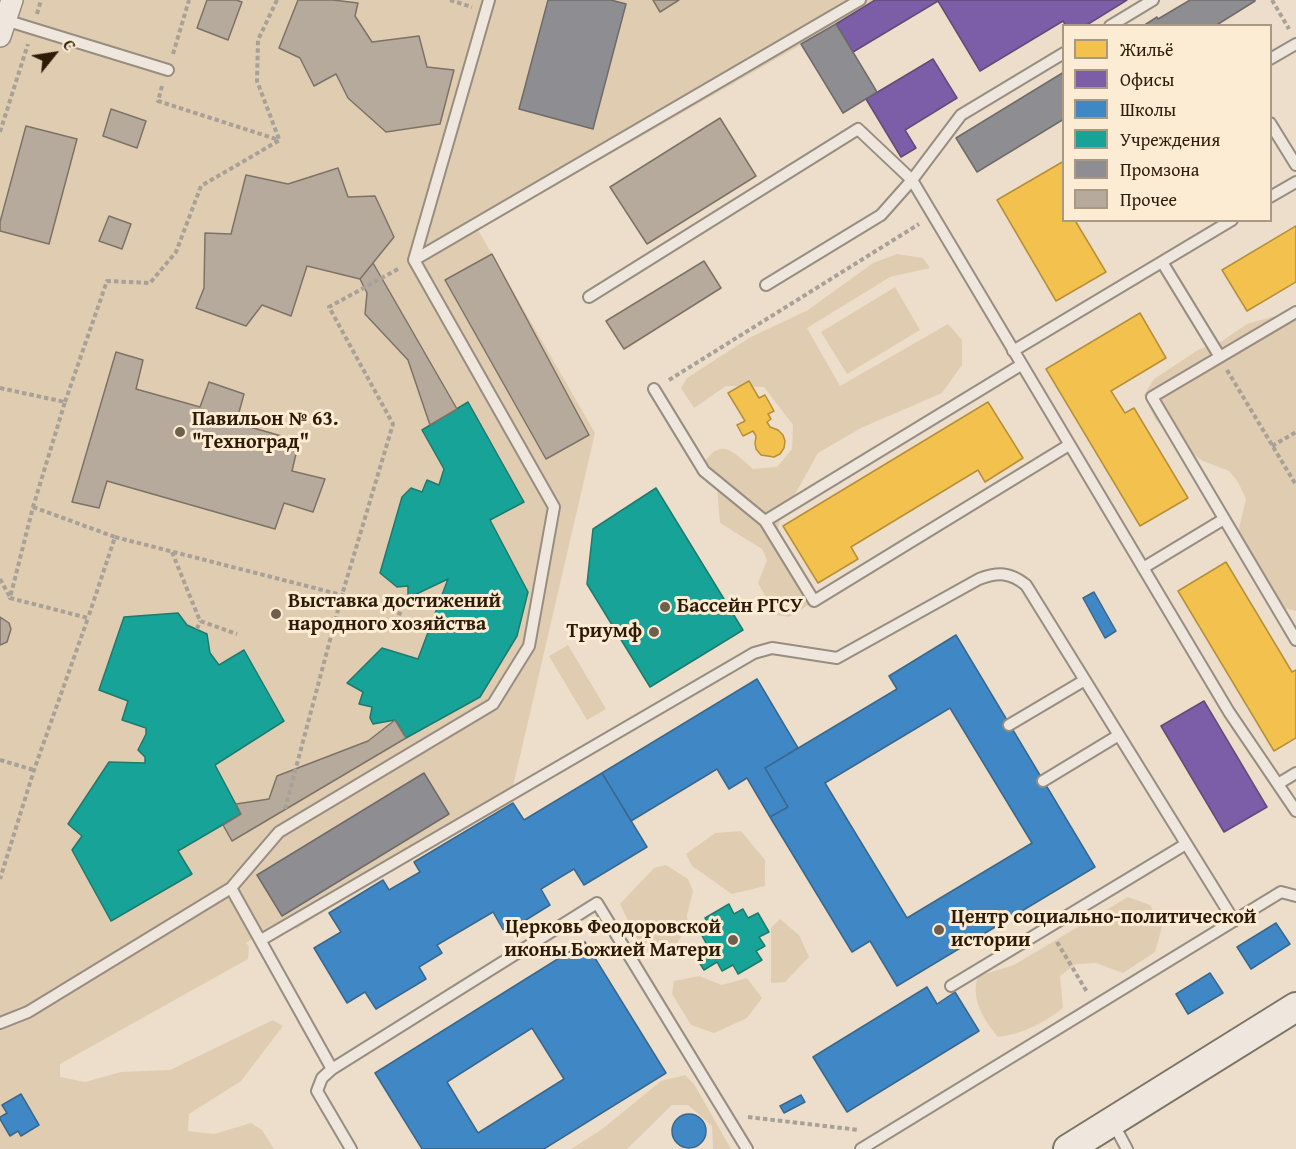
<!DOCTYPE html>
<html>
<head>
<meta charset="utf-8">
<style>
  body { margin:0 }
  #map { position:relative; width:1296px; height:1149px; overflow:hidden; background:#ecdeca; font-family:"Gentium Book Plus",serif }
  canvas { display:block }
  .legend { position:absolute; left:1062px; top:24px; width:210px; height:198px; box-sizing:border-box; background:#fcecd3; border:2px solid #a99882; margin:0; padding:8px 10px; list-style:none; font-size:18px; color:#2d1b08 }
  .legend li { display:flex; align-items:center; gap:12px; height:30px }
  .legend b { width:30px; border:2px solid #a99882 }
  .north { position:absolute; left:24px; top:24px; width:60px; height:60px; -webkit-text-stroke:4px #fcecd3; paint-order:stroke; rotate:60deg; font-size:16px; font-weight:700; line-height:24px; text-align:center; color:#2d1b08 }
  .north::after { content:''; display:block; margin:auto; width:21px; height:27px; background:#2d1b08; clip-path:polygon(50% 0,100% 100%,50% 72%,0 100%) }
</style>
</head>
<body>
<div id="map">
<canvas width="1296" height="1149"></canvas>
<ul class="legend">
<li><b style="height:16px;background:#f2c14e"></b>Жильё</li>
<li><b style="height:16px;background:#7b5ea7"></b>Офисы</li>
<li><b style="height:16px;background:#3f88c5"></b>Школы</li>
<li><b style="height:16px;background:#17a398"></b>Учреждения</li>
<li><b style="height:16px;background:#8d8d92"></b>Промзона</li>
<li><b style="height:16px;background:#b5aa9c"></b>Прочее</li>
</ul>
<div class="north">С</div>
</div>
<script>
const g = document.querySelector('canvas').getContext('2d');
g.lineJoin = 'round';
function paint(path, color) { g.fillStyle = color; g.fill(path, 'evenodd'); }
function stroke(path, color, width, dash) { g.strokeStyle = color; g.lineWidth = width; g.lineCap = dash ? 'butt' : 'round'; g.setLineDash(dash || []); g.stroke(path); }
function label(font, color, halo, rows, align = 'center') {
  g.font = font + ' "Gentium Book Plus",serif'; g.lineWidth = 6; g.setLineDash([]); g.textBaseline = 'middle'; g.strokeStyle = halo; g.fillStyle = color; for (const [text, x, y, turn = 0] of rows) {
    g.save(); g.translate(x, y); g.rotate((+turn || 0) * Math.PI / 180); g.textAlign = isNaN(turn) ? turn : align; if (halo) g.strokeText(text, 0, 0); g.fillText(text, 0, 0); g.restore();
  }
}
const green = new Path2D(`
  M0 0H879L478 230 595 433 511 795 296 929 288 917 246 943 249 946 248 959 60 1064V1077L85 1082 121 1072 170 1070 273 1020 283 1026 241 1081 189 1114 188 1131 214 1134 251 1123 262 1130 274 1149H0Z
  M897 254 923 258 930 268 890 277 807 328 840 386 948 324 962 340V365L942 393 861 428 818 453 779 523 777 536 810 604 789 617 776 615 758 583 767 560 762 549 720 523 717 487 696 473C719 440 724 443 753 469L777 467 792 449 793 425 764 387 726 386 694 408 681 388 687 378 749 338 808 310 873 263Z
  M895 287 920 330 847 374 821 332Z
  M1296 307V611L1284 608 1250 563 1238 532 1246 499 1238 482 1229 471 1203 461 1181 446 1155 419 1144 395 1154 379 1198 350 1222 341 1247 324 1286 313Z
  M568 645 606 709 587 720 549 656Z
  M741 831 765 860V886L732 894 692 866 686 854 715 833Z
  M666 865 688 879 693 891 687 915 688 925 675 947 652 953 640 946 620 904 654 868Z
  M1128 897 1150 905 1162 927 1155 952 1123 973 1096 963 1076 964 1060 976 1063 1008C1044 1023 1022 1034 998 1037 984 1020 970 999 978 976L1014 965Z
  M780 919 799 935 809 957 785 982 771 983V928Z
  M699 976 722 985 747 978 762 998 747 1018 714 1033 691 1025 672 994 674 981Z
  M685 1075 694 1084 731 1149H713L712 1126 688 1105H672L627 1149H571L601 1130 661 1081Z`);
const homes = new Path2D(`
  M1064 161V220H1078L1076 222 1106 272 1056 301 997 200Z
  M1296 226V282L1247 311 1222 270Z
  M1140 313 1166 358 1111 391 1125 413 1134 408 1188 498 1140 526 1046 369Z
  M749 381 759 398 765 395 774 411 768 414 771 419 767 422 770 427 778 430 783 435 785 441 784 448 780 454 774 457 761 455 756 449 755 443 756 436 753 431 743 436 737 425 745 421 728 393Z
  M988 402 1023 458 985 482 978 470 851 547 858 559 818 583 783 526Z
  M1226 562 1292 672 1296 670V738L1274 751 1178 591Z`);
const offices = new Path2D(`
  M875 0H1127L1085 26H1066L1063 21 980 71 938 1 853 52 836 24Z
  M933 59 957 98 905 130 916 148 901 157 866 99Z
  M1204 701 1267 807 1224 832 1161 726Z`);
const schools = new Path2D(`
  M1094 592 1116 631 1105 638 1083 598Z
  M956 635 1095 867 897 986 870 941 852 952 770 817 788 807 765 768 897 689 889 676ZM950 708 1032 843 907 918 825 783Z
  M757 679 798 748 765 768 788 807 770 817 747 778 729 789 717 769 631 821 602 773Z
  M602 773 647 847 584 885 574 869 559 878 541 889 550 905 505 933 493 912 437 945 442 953 419 967 426 979 376 1009 365 992 347 1003 314 948 341 932 329 913 383 880 389 890 420 872 414 862 513 803 524 820Z
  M1276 923 1290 944 1251 969 1237 947Z
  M585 942 666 1073 544 1149H422L375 1073ZM532 1028 564 1079 478 1133 447 1082Z
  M1210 973 1223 993 1188 1014 1176 994Z
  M927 987 937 1004 955 992 979 1031 847 1112 813 1057Z
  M21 1094 39 1125 21 1136 18 1131 10 1136 0 1119V1117L7 1113 2 1105Z
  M801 1095 805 1102 784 1113 780 1106Z
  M672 1131a17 17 0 1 1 34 0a17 17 0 1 1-34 0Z`);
const public = new Path2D(`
  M468 402 524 502 490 520 528 592 517 636 480 697 406 738 395 720 373 724 370 718 372 707 359 704 363 692 347 683 382 648 418 659 448 579 408 598V586L397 587 380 573 402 497 411 488 422 492 427 480 439 485 444 469 422 430Z
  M656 488 743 630 650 687 587 584 593 529Z
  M178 613 187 625 207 634 210 653 219 665 244 650 284 721 215 765 241 814 178 851 192 874 111 921 72 850 82 836 68 824 109 762 145 763V757L138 750 146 734V728L122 720 128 701 99 690 124 617Z
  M729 904 734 914 743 909 748 918 758 913 769 932 759 937 765 946 756 951 762 960 738 974 733 965 722 971 717 962 704 970 692 951 706 943 701 934 711 928 705 918Z`);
const industry = new Path2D(`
  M548 0H611L626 4 593 129 519 109Z
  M1190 0H1255V1L1215 26H1143L1157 17 1158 19Z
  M836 24 877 92 843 113 801 44Z
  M1064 72V119L977 172 956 138Z
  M424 773 449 814 282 916 257 875Z`);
const building = new Path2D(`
  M207 0H236L242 2 228 40 197 28Z
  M298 0H333L358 3 355 16 372 42 419 36 427 67 454 70 440 124 386 132 348 98 336 74 314 86 300 58 279 48Z
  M653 0H679L660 12Z
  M111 109 146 121 137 148 103 136Z
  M720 118 756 176 647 244 610 187Z
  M26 126 77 139 49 244 0 231V222Z
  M338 168 348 197 375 196 394 237 360 279 307 266 291 316 262 305 246 326 196 308 204 288 205 233 231 234 246 175 288 184Z
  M109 216 131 224 122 249 99 241Z
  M492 254 589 435 546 459 445 280Z
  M704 261 721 288 624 349 606 321Z
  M373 263 457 409 430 425 408 360 365 314 367 293 360 279Z
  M116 352 143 360 136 389 200 407 209 382 244 394 236 423 299 441 292 471 325 479 313 512 284 503 275 529 107 481 99 508 72 502Z
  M0 617 9 623 11 629 7 642 0 645Z
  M395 720 406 738 232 841 223 825 241 814 236 804 269 799 277 776 368 741Z`);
const path = new Path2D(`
  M277 0 258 40 257 81 279 139
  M450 0 472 7
  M1272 0 1289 29
  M37 14 41 0
  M173 54 189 0
  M162 86 158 101 279 140
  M0 132 28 44
  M1227 370 1296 485
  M669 380 919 224
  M0 388 65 402 33 507 10 598 88 618 34 770 0 879
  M65 402 107 281 150 283 176 252 201 186 280 140
  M1272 446 1296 432
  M33 507 115 537 88 618
  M115 537 342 595 404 615
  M172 552 200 621 237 634
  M0 579 10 597
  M197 629 200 621
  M0 760 34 770
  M285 809 342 595 393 424 329 307 400 268
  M1057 942 1087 992
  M748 1117 859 1130`);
const lane = new Path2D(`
  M5 20 168 70
  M1110 26 1153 0
  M1270 59 1296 44
  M1270 123 1296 165
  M1270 197 1296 182
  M414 260 860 0
  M1162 262 1220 357
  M766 285 881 215 912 180 961 115 1064 53
  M589 297 858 129 912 180 1229 712 1296 811
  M1296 312 1152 397 1296 640
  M1013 351 1232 220
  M654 389 704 471 765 521 814 601 1069 445
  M765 521 1021 365
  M1143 568 1224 519
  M1009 725 1085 680
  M1043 781 1119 735
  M1278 784 1296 773
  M231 888 332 1069
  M261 940 754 653 772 648 837 658 979 579C998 572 1010 572 1026 585L1234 921
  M951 986 1186 844
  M0 1023 28 1012 231 888 279 832 493 704 529 646 554 507 414 260 489 0
  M1113 1123 1127 1149
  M351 1149 317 1091 322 1078 332 1069 597 903 747 1149
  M861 1149 1281 892 1296 896`);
const street = new Path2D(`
  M0 36 12 0`);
const secondary = new Path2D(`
  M1068 1149 1296 1007`);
const markers = [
  [180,432,6,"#705f4c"],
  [665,607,6,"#705f4c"],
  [276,614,6,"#705f4c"],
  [654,632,6,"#705f4c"],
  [939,930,6,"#705f4c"],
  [733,940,6,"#705f4c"]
];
const poiNames = [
  ["Павильон № 63.",192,420],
  ["\"Техноград\"",192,443],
  ["Выставка достижений",288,602],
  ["народного хозяйства",288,625],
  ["Бассейн РГСУ",677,607],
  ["Триумф",642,632,"right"],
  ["Центр социально-политической",951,918],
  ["истории",951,941],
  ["Церковь Феодоровской",721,928,"right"],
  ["иконы Божией Матери",721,951,"right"]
];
paint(green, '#e0cdb1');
paint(homes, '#f2c14e');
stroke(homes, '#b78f39', 1.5);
paint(offices, '#7b5ea7');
stroke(offices, '#644a77', 1.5);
paint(schools, '#3f88c5');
stroke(schools, '#3a678c', 1.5);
paint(public, '#17a398');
stroke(public, '#1e7a6d', 1.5);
paint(industry, '#8d8d92');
stroke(industry, '#706b69', 1.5);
paint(building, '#b5aa9c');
stroke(building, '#7c7366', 1.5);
stroke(lane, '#978d80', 14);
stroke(street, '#978d80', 24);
stroke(secondary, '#7c7366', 32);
stroke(path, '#a8a198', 4, [4.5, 3]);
stroke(lane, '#efe7dd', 10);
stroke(street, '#efe7dd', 21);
stroke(secondary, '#efe7dd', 28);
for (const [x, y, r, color] of markers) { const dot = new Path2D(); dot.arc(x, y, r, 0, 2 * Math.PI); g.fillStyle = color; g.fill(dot); stroke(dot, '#fcecd3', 2); }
label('bold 20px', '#2d1b08', '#fcecd3', poiNames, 'left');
</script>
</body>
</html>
